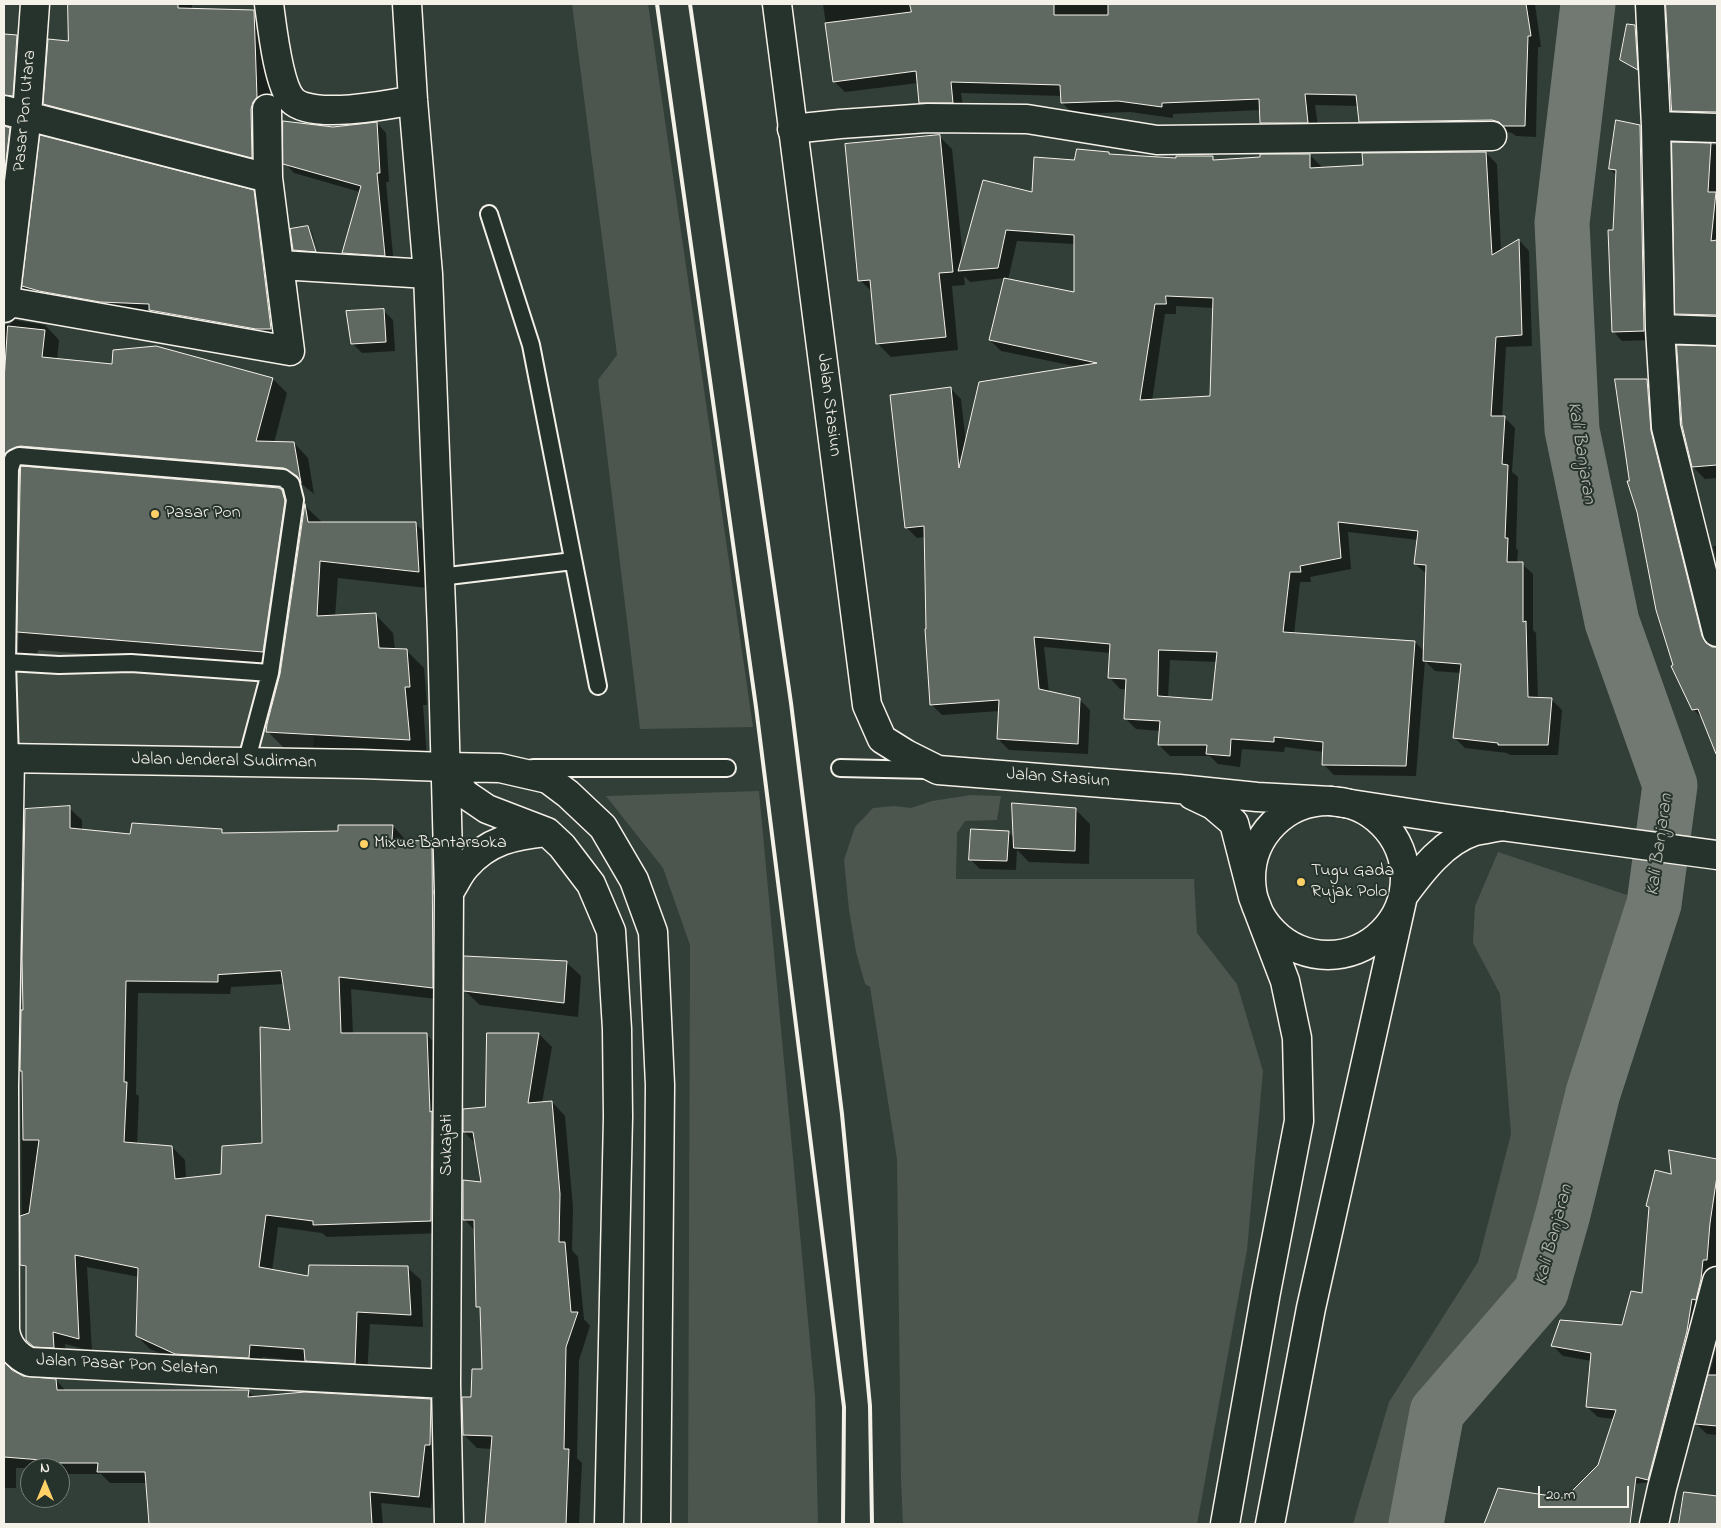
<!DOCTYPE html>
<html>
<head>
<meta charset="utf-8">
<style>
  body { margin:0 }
  #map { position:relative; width:1721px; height:1528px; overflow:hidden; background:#323e38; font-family:"Indie Flower",sans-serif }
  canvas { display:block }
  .frame { position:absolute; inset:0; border:5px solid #f4f1e8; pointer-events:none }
  .north { position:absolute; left:20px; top:1458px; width:50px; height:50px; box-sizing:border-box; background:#26332d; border:1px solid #787f78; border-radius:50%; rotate:0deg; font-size:14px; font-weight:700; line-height:20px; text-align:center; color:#f4f1e8 }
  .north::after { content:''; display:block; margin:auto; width:18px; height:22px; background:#ffd166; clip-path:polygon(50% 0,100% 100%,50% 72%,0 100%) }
  .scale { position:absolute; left:1538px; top:1486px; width:91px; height:22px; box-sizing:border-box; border:2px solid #f4f1e8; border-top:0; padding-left:6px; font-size:15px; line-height:18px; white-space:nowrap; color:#f4f1e8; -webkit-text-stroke:4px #26332d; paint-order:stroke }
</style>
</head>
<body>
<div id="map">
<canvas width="1721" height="1528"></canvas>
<div class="frame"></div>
<div class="north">N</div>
<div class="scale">20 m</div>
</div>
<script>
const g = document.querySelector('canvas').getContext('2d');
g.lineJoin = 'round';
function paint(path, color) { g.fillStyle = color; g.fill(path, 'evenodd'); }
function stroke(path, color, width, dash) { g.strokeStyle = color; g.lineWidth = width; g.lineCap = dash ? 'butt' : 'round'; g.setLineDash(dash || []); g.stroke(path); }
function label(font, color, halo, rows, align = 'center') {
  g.font = font + ' "Indie Flower",sans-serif'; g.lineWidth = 4; g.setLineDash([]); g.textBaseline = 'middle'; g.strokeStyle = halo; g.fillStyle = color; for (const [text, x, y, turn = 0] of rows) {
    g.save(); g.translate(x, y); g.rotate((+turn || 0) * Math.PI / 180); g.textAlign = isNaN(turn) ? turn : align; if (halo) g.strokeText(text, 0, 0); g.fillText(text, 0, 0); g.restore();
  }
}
const built = new Path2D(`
  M4 434 294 442 319 587 316 636 313 764 4 758Z`);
const green = new Path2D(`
  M572 4H648L753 727 640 729 598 380 617 355Z
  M759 791 815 1396 818 1524H688L690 945 663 868 606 796Z
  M971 795 1001 796 997 820 965 821 957 833 956 879H1194L1197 933 1237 984 1263 1071 1247 1250 1197 1524H903L901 1480 897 1159 870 987 865 984 856 952 849 910 844 860 855 827 873 808 894 806 911 808 932 801Z
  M1498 852 1654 904 1593 1093 1563 1214 1541 1292 1437 1412 1416 1524H1353L1389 1402 1478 1262 1511 1134 1500 994 1473 943 1475 906Z`);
const shadow = new Path2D(`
  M70 4H192V9L253 11 268 25 271 112 266 171 59 118 45 104 69 42Z
  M823 4H1535L1541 47H1538L1536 137 1516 136 1512 133 1504 131 1372 133 1360 121 1359 106 1315 105 1319 133 1272 134 1261 123V110L1173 114V118L1130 112 1074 114 1062 103V96L961 93 964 113 931 114 920 102 918 83 845 92 834 81Z
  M1667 4H1717V123L1685 122 1673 110Z
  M1635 26 1639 30 1641 70 1625 61V63L1622 60Z
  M4 35 16 37 26 46 22 105 4 108Z
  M377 123 386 133 389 182H386L394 265 353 262 343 253 360 192 294 173 285 163 333 128Z
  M1640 126 1649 136 1653 340 1622 341 1613 331 1617 176 1610 169Z
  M4 127 9 129 23 143 4 302Z
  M939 136 952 149 963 258 1033 194 1075 161 1109 154 1110 155 1177 160 1212 158 1216 161 1310 155 1321 166V169L1365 167 1486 153 1497 164 1501 251 1519 240 1529 251 1532 346 1506 347 1502 417H1504L1515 428 1512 472 1518 477 1516 548 1518 550 1517 564H1522L1533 574V630L1536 633 1538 699H1551L1562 710 1558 755H1510L1507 753 1465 748 1454 737 1461 673 1435 671 1425 661 1416 776 1334 775 1323 764 1324 752 1285 747 1284 752 1242 749 1240 767 1218 764 1210 756H1170L1159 745 1161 731 1136 729 1126 719 1127 689H1120L1110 678 1111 653 1044 647 1049 692 1079 699 1090 710 1088 754 1009 750 998 739 1000 711 942 715 931 704 925 537 917 538 906 527 950 388 961 399 966 444 1079 367 1001 351 990 340 1005 278 970 282 964 276 965 285 952 286 958 350 891 357 878 344 873 293 860 280ZM1017 241 1075 244V294L1008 280ZM1176 306 1214 308 1212 397 1152 401 1165 314H1176ZM1348 532 1418 540 1415 564 1427 574 1425 652 1415 642 1294 634 1300 582H1311L1310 577 1351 569ZM1170 660 1217 662 1213 701 1168 698Z
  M41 137 253 192 263 201 280 338 159 319 153 313 110 311 33 297 23 288Z
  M1673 143 1717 145V326L1689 325 1677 313Z
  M308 228 312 232 319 255 311 231H308L315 255 299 254 294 250Z
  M383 310 393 320 395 351 362 353 353 344Z
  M15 320 45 325 59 340 57 360 113 366 156 347 273 379 287 393 274 443H294L308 458 314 494 299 482 35 460 23 464 17 470 4 720V325L10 324Z
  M1678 347 1717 348V478L1705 479 1693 467Z
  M1647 380 1657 390 1660 442 1711 647 1717 648V754L1703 719 1693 709 1674 666 1631 482Z
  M22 468 281 491 301 510 303 520 305 506 323 523H415L433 541 436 589 338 578 335 617 376 615 393 633 395 650H406L424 668 427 705H423L427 758 286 750 268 732 282 670 38 650 36 670 18 652Z
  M1713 546H1717V563Z
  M69 808 82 820V831L131 836 221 830 225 834 339 832 393 826 405 839V842H431L444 855 445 1000 351 989 353 1034H426L439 1047 444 1233 327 1237 322 1233 278 1227 272 1271 309 1278 408 1268 421 1280 423 1327 370 1324 367 1376 319 1373 306 1361 262 1357V1370L189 1366 150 1349 137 1336 139 1277 87 1267 92 1351 65 1344 66 1360 44 1357 27 1339V1270L22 1265 21 1086 26 810ZM284 984 291 1031 263 1145 222 1175 186 1179 185 1160 172 1147 137 1145 139 1096 136 1094 138 993 230 994 231 987Z
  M1075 809 1090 824 1089 864 1029 862 1017 850 1016 870 980 869 970 859 1008 832 1015 838Z
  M566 962 581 976 578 1017 480 1005 465 991Z
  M539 1034 552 1047 542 1103 552 1102 565 1116 573 1208 572 1250 578 1257 584 1319 590 1326 579 1360 577 1458 582 1463 579 1524H486L492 1449 477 1448 464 1435 473 1398 484 1371 481 1310 477 1306 475 1231 464 1219 483 1184 476 1144 464 1132 486 1108Z
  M1670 1151 1717 1160V1280L1660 1481 1616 1486 1619 1524H1486L1498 1489 1565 1499 1599 1466 1614 1419 1598 1417 1587 1407 1592 1361 1563 1356 1553 1346 1623 1326 1644 1294 1673 1175Z
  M1717 1346V1435L1707 1434 1696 1424Z
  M4 1361 11 1370 23 1377 56 1380 66 1391H248L255 1398 430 1400 442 1412 431 1508 381 1503 383 1524H149L147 1483H110L101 1474H67L65 1472 60 1471V1468H16V1488H4Z
  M1685 1493 1717 1498V1524H1681Z`);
const river = new Path2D(`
  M1416 1524 1437 1412 1541 1292 1563 1214 1593 1093 1654 904 1670 785 1612 622 1572 430 1562 223 1588 4`);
const building = new Path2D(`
  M68 4H178V8L254 10 257 97 253 102 251 109 252 158 43 104 48 39 68 41Z
  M910 4H1054V15H1108V4H1526L1531 36H1528L1525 126H1503L1499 122 1492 120 1359 122 1356 95 1305 94 1308 123H1260L1259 99 1162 103V107L1118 101 1061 103 1060 85 951 82 953 103H919L916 71 833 82 825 23 911 12Z
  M1666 4H1717V112L1672 111Z
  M1627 24 1635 25 1638 70 1620 60Z
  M4 34 17 35 13 96 4 95Z
  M1616 120 1640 125 1644 331 1612 332 1608 230H1613L1616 170 1609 169Z
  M283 121 333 127 377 122 380 173H377L385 256 342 253 361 186 283 164Z
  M4 126 10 128 4 178Z
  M40 135 254 190 271 329H256L149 310V304L100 302 39 291 22 286Z
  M940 135 953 272 939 273 946 337 876 344 870 280 858 281 845 144Z
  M1672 142 1711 143 1708 192H1716L1711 241 1717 240V315L1675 314Z
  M1077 149 1109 152V154L1176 158V156H1213V160L1260 157V154H1310V168L1363 165 1362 153 1486 152 1492 255 1519 239 1522 335 1496 337 1491 416H1505L1502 464 1508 465 1505 538H1508L1507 562H1523V622L1526 621 1528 697 1552 698 1548 745H1498V743L1453 738 1461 664 1423 661 1426 565 1414 564 1418 531 1338 522 1341 558 1300 566 1301 572H1290L1283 632 1415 641 1406 766 1322 765 1323 742 1274 737V742L1231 739 1230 756 1206 754 1207 745H1158L1160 721 1124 719 1126 679 1108 678 1110 644 1034 637 1039 689 1080 698 1078 744 997 739 999 700 930 705 925 629H926L924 526 905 528 890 395 951 387 959 468 979 382 1097 363 989 340 1004 278 1074 292V235L1006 230 998 268 958 271 983 180 1032 192 1034 157 1074 160ZM1166 296 1213 298 1210 396 1140 400 1155 304H1166ZM1159 650 1217 652 1212 700 1158 696Z
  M308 226 316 252 293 250 290 229Z
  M384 309 386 342 351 344 346 311Z
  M8 326 45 330 42 357 112 364 113 350 156 346 273 378 256 441 294 442 301 483 297 476 284 468 20 446 9 450 4 455V381Z
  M1677 345 1717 346V465L1692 467 1682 425Z
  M1615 379H1647L1651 431 1702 636 1706 643 1712 647H1717V754H1716L1698 709 1692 710 1671 666 1673 665 1656 610 1637 512 1627 481H1629Z
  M21 466 279 488 282 490 285 501 263 652 17 632Z
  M305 504 308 522H416L419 572 320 561 317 616 376 613 379 648 407 649 410 687H405L410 740 266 732 267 724 280 674Z
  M1012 803 1076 808 1075 851 1014 848Z
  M70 806V828L130 834 132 823 222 829V833L338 831V825H393L392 840 432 841 433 988 339 977 341 1033H427L430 1112 432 1111 431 1221 313 1225V1221L266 1215 259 1267 308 1276 309 1265 408 1266 411 1315 357 1312 355 1364 305 1361 304 1349 250 1345 249 1358 175 1354 136 1336 138 1268 75 1255 79 1339 53 1332 54 1348 34 1347 26 1340V1266L20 1265V1216L29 1213 39 1140H23L22 1071H20L21 1010H23L22 958 25 809ZM281 971 290 1030 260 1027 262 1143 222 1146 221 1174 175 1179 172 1146 124 1142 127 1082H124L126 981 218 982V975Z
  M971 829 1009 831 1007 861 969 860Z
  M464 956 567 961 564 1003 464 991Z
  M487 1033H539L528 1103 552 1101 560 1194 559 1242H565L571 1312H578L566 1347 564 1449H569L566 1524H485L492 1436 463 1435 462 1397H471L472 1369H482L480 1307H476L474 1220H463V1180L481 1182 473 1132H463V1109L485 1107Z
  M1669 1150 1717 1159V1176L1710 1223 1707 1260H1703L1701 1279 1696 1300 1692 1299 1687 1331 1648 1480 1636 1477 1630 1524H1484L1498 1488 1565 1498 1598 1465 1616 1410 1586 1407 1591 1353 1551 1346 1560 1320 1622 1325 1631 1291 1642 1293 1649 1207 1646 1206 1655 1170 1671 1174Z
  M4 1362 12 1370 23 1376 56 1379 57 1390H249L248 1397 305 1392 431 1399 430 1445H425L419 1497 370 1492 372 1524H149L145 1472H97L98 1463H54V1461L4 1457Z
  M1708 1375H1717V1426L1695 1424Z
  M1684 1492 1717 1496V1524H1679Z`);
const service = new Path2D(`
  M489 214 531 345 598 686
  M440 577 573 561
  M7 662 10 469 13 459 19 456 283 478 291 484 295 500 270 673
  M10 759 7 662 59 665 131 663 270 673 246 763
  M533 768H727
  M840 768 927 770`);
const minor = new Path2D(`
  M269 4C272 26 278 84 292 100 311 120 388 105 413 100
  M407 4 413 100 428 274 442 632 449 892 446 1384 449 1524
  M1650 4 1656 126 1660 329 1666 427 1717 632
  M4 110 268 178
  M1656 126 1717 128
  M792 129 840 124 928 118 1027 119 1157 140 1492 136
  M280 265 428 274
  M4 301 290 351 268 178 267 109
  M4 308 27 115 35 4
  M1660 329 1717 331
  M10 759 4 1086 5 1330C7 1345 16 1356 30 1362L446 1384
  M1654 1524 1662 1488 1717 1281`);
const secondary = new Path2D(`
  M777 4 867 705 882 739 906 754 938 770 1179 789 1257 797 1331 801
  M445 767 500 768 548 779 568 794 603 827 634 880 653 932 660 1085 656 1524
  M445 767 465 794 487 809 547 832 562 846 591 884 611 931 617 1029 618 1117 609 1524
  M1192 795 1213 805 1234 823 1253 897 1285 981 1297 1038 1299 1121 1266 1292 1225 1524
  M1251 878a77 77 0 1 1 154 0a77 77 0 1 1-154 0Z
  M449 892C455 884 459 873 466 866 488 841 514 835 546 832
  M1270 1524 1311 1308 1403 896C1422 870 1444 841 1475 831 1484 829 1494 828 1502 826`);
const primary = new Path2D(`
  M4 758 361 764 445 767
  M1331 801 1442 818 1717 855`);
const rail = new Path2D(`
  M657 4 756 707 844 1407 843 1524
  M690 4 791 703 842 1114 870 1406 872 1524`);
const markers = [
  [155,514,5,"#ffd166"],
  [364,844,5,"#ffd166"],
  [1301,882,5,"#ffd166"]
];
const streetNames = [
  ["Pasar Pon Utara",26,111,-85],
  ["Jalan Stasiun",828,405,83],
  ["Jalan Jenderal Sudirman",224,762,1],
  ["Jalan Stasiun",1058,779,4],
  ["Sukajati",448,1145,-90],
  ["Jalan Pasar Pon Selatan",127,1366,3]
];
const poiNames = [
  ["Pasar Pon",165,514],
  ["Mixue Bantarsoka",374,844],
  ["Tugu Gada",1311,872],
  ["Rujak Polo",1311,893]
];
const waterNames = [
  ["Kali Banjaran",1580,453,81],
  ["Kali Banjaran",1661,845,-82],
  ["Kali Banjaran",1555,1235,-75]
];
paint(built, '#404b44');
paint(green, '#4c564f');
paint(shadow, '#0007');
stroke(river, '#727972', 55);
paint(building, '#5f6861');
stroke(building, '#f4f1e8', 1);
stroke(service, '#f4f1e8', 20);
stroke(minor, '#f4f1e8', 31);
stroke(secondary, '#f4f1e8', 31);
stroke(primary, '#f4f1e8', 31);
stroke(service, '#26332d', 16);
stroke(minor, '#26332d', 28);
stroke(secondary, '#26332d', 28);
stroke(primary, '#26332d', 28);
stroke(rail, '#f4f1e8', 4);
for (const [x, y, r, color] of markers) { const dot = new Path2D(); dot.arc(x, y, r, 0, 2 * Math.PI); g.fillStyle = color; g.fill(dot); stroke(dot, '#26332d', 2); }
label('18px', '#f4f1e8', '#26332d', streetNames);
label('18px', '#f4f1e8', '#26332d', poiNames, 'left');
label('italic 19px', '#babbb3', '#26332d', waterNames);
</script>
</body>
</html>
